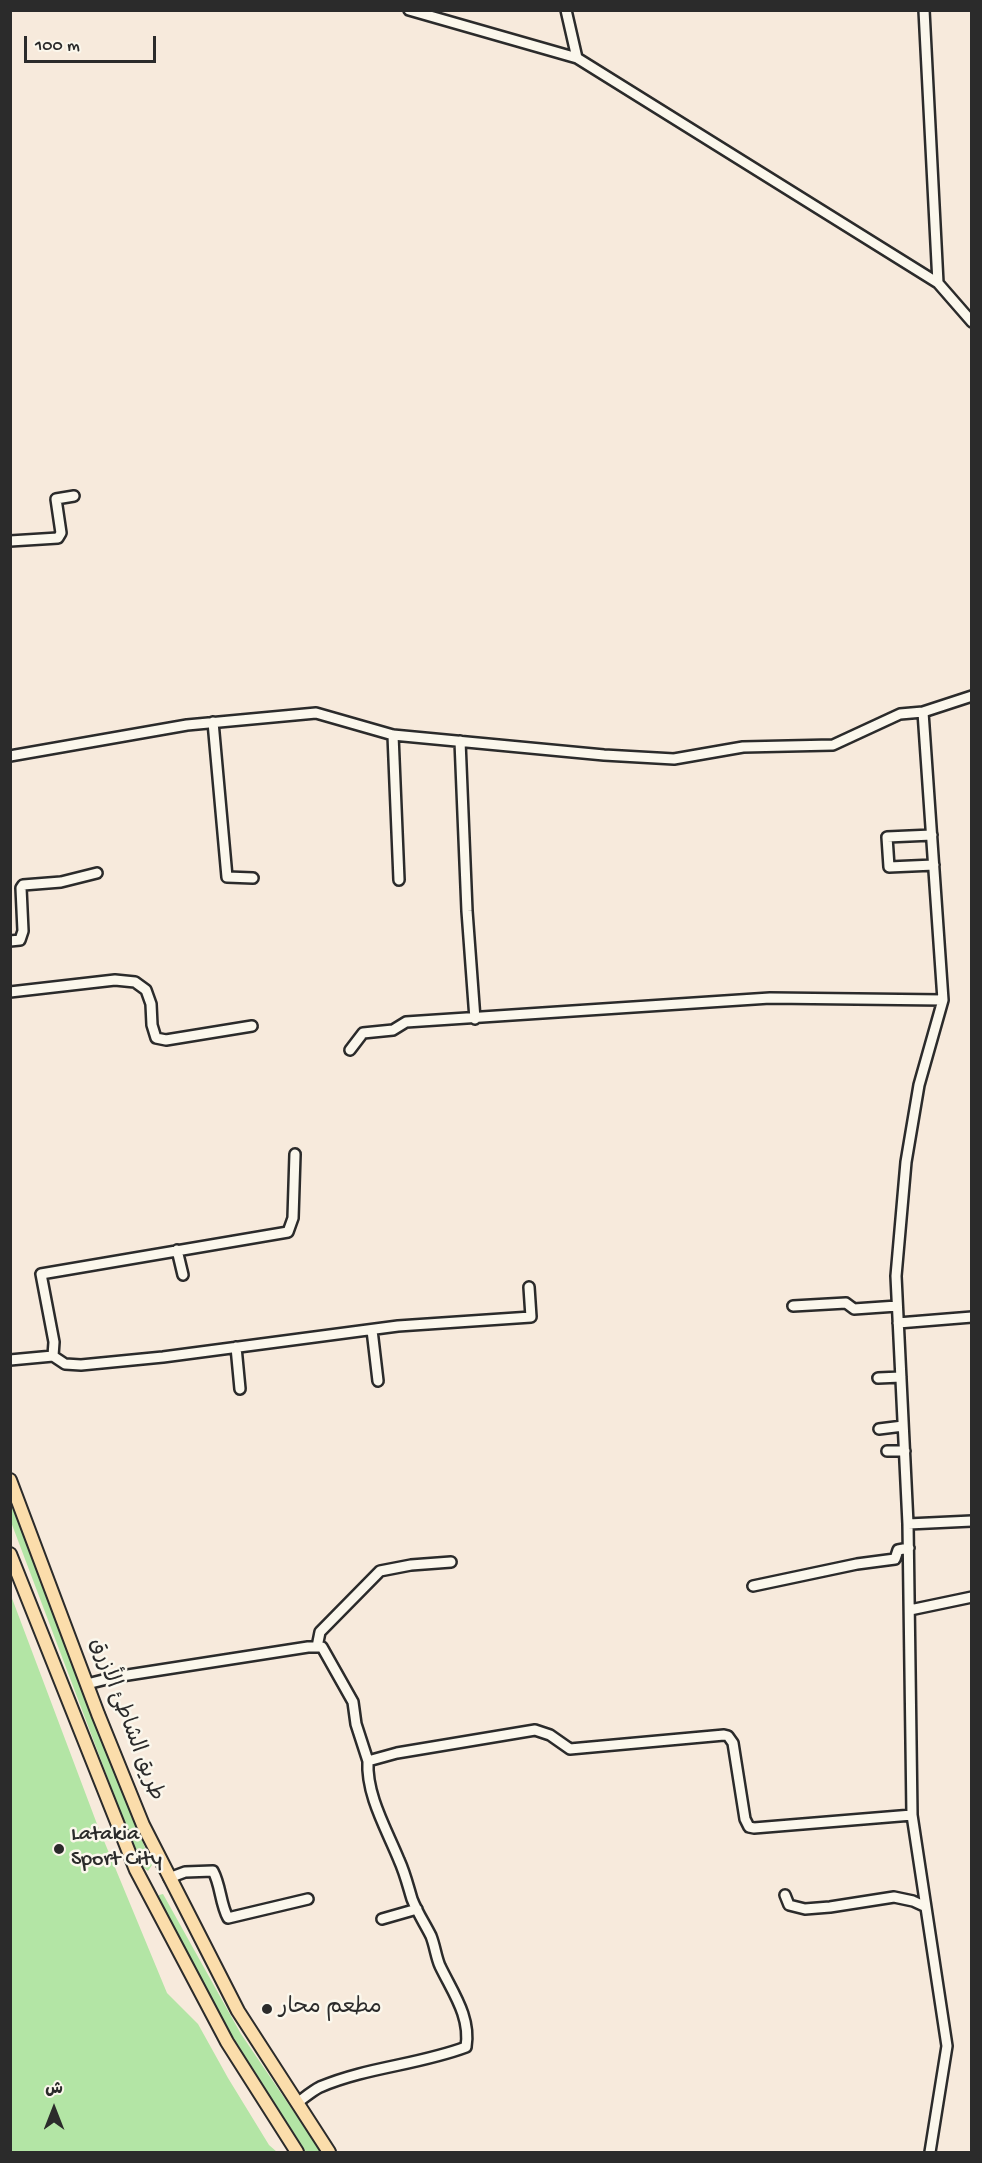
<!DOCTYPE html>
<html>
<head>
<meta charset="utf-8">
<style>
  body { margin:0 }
  #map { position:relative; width:982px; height:2163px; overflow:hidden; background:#f7eadc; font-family:"Gochi Hand","Playpen Sans Arabic",sans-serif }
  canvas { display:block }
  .frame { position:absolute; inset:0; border:12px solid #2b2b2b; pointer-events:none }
  .north { position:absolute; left:24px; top:2079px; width:60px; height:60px; -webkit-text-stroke:4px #fbf7ec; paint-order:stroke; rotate:0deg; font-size:16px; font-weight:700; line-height:24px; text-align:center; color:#2b2b2b }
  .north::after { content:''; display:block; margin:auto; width:21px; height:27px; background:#2b2b2b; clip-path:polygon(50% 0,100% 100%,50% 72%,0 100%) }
  .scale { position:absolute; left:24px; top:36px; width:132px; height:27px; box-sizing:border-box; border:3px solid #2b2b2b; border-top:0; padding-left:8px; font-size:18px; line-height:21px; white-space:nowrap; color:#2b2b2b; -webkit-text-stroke:4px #fbf7ec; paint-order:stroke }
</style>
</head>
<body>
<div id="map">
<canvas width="982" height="2163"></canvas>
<div class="frame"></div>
<div class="north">ش</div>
<div class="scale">100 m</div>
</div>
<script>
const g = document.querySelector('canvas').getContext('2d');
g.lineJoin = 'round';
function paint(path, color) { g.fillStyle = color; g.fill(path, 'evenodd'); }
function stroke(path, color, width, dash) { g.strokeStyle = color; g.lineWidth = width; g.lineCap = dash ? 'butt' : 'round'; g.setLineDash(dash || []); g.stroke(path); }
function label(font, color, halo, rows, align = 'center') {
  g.font = font + ' "Gochi Hand","Playpen Sans Arabic",sans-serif'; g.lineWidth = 5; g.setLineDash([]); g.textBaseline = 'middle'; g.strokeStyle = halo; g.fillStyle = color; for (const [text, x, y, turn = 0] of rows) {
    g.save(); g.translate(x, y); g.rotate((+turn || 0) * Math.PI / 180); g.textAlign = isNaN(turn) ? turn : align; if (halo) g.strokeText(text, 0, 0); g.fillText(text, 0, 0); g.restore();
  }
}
const green = new Path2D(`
  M10 1497 122 1791 152 1865 148 1871 141 1866 11 1522Z
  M10 1593 97 1824 167 1993 198 2024 228 2078 269 2145 277 2152H11Z
  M163 1894 241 2034 321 2152H306L231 2034 157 1901 159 1895Z`);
const minor = new Path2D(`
  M409 10 577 58 938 283 972 322
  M566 10 577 58
  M924 10 938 283
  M10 541 58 538 61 533 56 499 74 496
  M923 712 943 1000 919 1085 906 1162 896 1276 908 1524 912 1815 947 2046 930 2152
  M213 722 227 877 253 878
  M393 735 399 880
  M460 741 467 911 475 1019
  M10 756 187 725 316 713 393 735 604 755 674 759 743 747 833 745 900 714 923 712 972 696
  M932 835 887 837 889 867 934 865
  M10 941 20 940 23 931 21 888 23 885 61 882 97 873
  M10 992 115 980 135 982 146 990 151 1004 152 1025 156 1038 166 1040 252 1026
  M350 1050 363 1033 393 1030 406 1022 770 998 943 1000
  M177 1250 183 1275
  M793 1306 846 1303 854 1309 897 1306
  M898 1323 972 1317
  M372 1330 378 1381
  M236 1347 240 1389
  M53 1356 65 1364 81 1365 163 1357 398 1326 531 1317 529 1287
  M10 1360 53 1356 54 1342 41 1274 288 1232 293 1218 295 1154
  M878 1378 901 1377
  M879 1429 903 1426
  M887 1451H905
  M908 1524 972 1521
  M753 1586 857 1564 895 1559 898 1550 909 1548
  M910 1610 972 1597
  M317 1647 320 1632 380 1571 411 1565 451 1562
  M87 1684 115 1677 308 1647H322L353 1702 356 1724 368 1761
  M169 1878 185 1872 213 1871C221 1886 220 1903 228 1918L308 1899
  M785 1895 789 1905 805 1909 830 1907 894 1897 913 1901 926 1907
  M382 1919 417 1909
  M297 2103C304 2098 312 2091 320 2087 367 2067 418 2065 466 2047 471 2017 453 1993 440 1966 436 1957 435 1946 431 1936 425 1924 417 1912 412 1899 408 1886 405 1873 399 1860 387 1830 366 1795 368 1761L397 1753 535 1730 550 1735 570 1749 724 1735 728 1736 733 1743 745 1819 749 1827 754 1828 912 1815`);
const major = new Path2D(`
  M10 1480 98 1714 143 1825 238 2011 329 2152
  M10 1554 136 1870 227 2042 297 2152`);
const markers = [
  [59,1849,6,"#2b2b2b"],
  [267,2009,6,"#2b2b2b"]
];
const streetNames = [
  ["طريق الشاطئ الأزرق",125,1720,69]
];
const poiNames = [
  ["Latakia",71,1836],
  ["Sport City",71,1861],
  ["مطعم محار",279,2009]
];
paint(green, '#b3e5a5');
stroke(minor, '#2b2b2b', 14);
stroke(major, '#2b2b2b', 16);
stroke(minor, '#fbf7ec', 9);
stroke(major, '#fbddab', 12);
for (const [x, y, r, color] of markers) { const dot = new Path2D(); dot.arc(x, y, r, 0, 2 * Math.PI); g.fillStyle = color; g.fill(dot); stroke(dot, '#fbf7ec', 2); }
label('22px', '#2b2b2b', '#fbf7ec', streetNames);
label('22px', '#2b2b2b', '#fbf7ec', poiNames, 'left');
</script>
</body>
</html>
